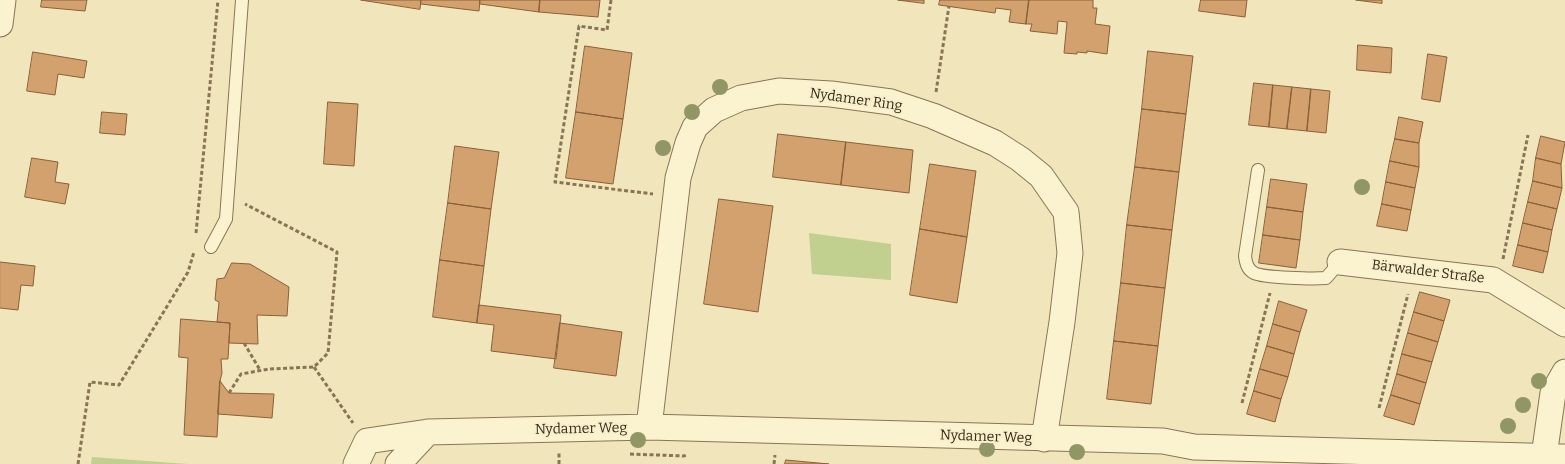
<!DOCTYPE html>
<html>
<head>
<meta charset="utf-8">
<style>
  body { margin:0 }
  canvas { display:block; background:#f1e6bb }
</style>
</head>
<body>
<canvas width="1565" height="464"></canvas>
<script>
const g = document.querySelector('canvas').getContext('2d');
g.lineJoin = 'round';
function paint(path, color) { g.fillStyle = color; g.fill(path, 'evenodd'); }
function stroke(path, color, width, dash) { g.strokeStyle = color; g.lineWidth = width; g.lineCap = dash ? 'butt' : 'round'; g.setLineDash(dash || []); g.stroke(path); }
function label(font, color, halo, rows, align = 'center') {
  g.font = font + ' Bitter,serif'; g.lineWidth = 4; g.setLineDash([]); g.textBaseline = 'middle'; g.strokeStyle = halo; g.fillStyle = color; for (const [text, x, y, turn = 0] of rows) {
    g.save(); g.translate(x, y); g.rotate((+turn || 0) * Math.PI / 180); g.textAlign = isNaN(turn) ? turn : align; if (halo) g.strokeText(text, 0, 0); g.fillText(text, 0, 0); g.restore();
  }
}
const green = new Path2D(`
  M809 233 891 244V280L812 274Z
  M92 457 188 464H91Z`);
const building = new Path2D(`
  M42 0H87L85 11 41 7Z
  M361 0H421L420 9Z
  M421 0H480L479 11 421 4Z
  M480 0H540L539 12 480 4Z
  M540 0H600L598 17 539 12Z
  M898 0H924V3Z
  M940 0H1029L1026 24 1009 22 1011 10 996 8 995 13 939 5Z
  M1029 0H1093V8H1097L1095 24 1110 26 1107 54 1087 51V53L1077 52V54L1064 53 1067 22 1058 21 1057 34 1030 31 1032 24H1026Z
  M1201 0H1247L1245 17 1199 11Z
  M1356 0H1382V3Z
  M1358 45 1392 48 1391 73 1357 70Z
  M585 46 632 53 623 119 576 112Z
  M1148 51 1193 56 1186 114 1142 109Z
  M33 52 87 61 84 78 58 74 55 95 27 91Z
  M1428 54 1447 57 1440 102 1422 99Z
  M1254 83 1273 85 1269 127 1249 125Z
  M1273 85 1292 87 1287 129 1269 127Z
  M1292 87 1311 89 1307 131 1287 129Z
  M1311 89 1330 91 1326 133 1307 131Z
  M328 102 358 104 354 166 324 164Z
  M1142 109 1186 114 1179 172 1135 167Z
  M102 112 127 114 125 135 100 133Z
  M576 112 623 119 613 184 566 178Z
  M1399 117 1423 122 1419 143 1395 139Z
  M778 134 846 142 841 185 773 177Z
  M1541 136 1565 142 1561 164 1536 158Z
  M1395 139 1419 143V167L1390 161Z
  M846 142 913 150 909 193 841 185Z
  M455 146 499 152 491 209 448 203Z
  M32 158 58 162 55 182 69 184 65 204 25 197Z
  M1536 158 1561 164 1562 188 1533 181Z
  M1390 161 1419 167 1415 188 1386 182Z
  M930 164 976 171 967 237 920 229Z
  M1135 167 1179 172 1172 230 1127 225Z
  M1271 179 1307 184 1303 212 1267 207Z
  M1533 181 1562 188 1557 209 1528 202Z
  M1386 182 1415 188 1411 210 1382 204Z
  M719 199 773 206 758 312 704 304Z
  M1528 202 1557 209 1552 230 1523 223Z
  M448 203 491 209 484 266 440 260Z
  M1382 204 1411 210 1407 231 1377 226Z
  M1267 207 1303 212 1300 240 1263 235Z
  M1523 223 1552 230 1548 252 1518 245Z
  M1127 225 1172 230 1165 288 1121 283Z
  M920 229 967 237 957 303 910 295Z
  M1263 235 1300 240 1296 268 1259 263Z
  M1518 245 1548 252 1543 273 1513 266Z
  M440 260 484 266 477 323 433 317Z
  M0 262 35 266 33 286 21 285 18 310 0 308Z
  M232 263 250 264 289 287 287 316 257 315 258 344 229 343 230 323 217 322 219 302 215 300 217 279 224 278Z
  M1121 283 1165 288 1158 346 1114 341Z
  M1420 292 1450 300 1444 321 1414 312Z
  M1279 301 1307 310 1300 332 1273 324Z
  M479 305 561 315 556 359 491 351 494 325 477 323Z
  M1414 312 1444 321 1438 342 1408 333Z
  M181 319 230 323 228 359H221L222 373 220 381 217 437 184 435 188 358 179 357Z
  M560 323 622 332 616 376 554 368Z
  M1273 324 1300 332 1294 354 1267 346Z
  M1408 333 1438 342 1432 362 1402 354Z
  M1114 341 1158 346 1151 404 1107 399Z
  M1267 346 1294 354 1288 377 1260 369Z
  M1402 354 1432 362 1426 383 1397 374Z
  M1260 369 1288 377 1281 399 1254 391Z
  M1397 374 1426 383 1420 404 1391 395Z
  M220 381 229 393 274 394 272 418 218 414Z
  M1254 391 1281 399 1275 422 1247 414Z
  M1391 395 1420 404 1414 425 1384 416Z
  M786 460 829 464H785Z`);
const path = new Path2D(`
  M611 0 607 30 579 26 555 182 653 194
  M936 92 949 6
  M196 233 218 0
  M1503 259 1528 135
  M244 343 260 370
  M314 367 353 423
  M229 393 241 374 269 369 314 367 328 353 337 252 245 204
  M1242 403 1270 293
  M1379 408 1408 294
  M630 454 684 456 688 454
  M78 464 90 382 119 385 188 272 194 252
  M559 464V452
  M774 464 775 455`);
const lane = new Path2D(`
  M1258 170 1245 256C1246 263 1247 269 1254 273 1264 278 1314 279 1326 278L1340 262
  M211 247 226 219 242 0`);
const street = new Path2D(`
  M0 24 3 0
  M1340 262 1493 280 1565 324
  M649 427 678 178 688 143 695 127 714 110 741 98 779 91 831 94 891 102 933 116 995 143 1020 159 1041 176 1066 212 1070 253 1062 322 1044 439
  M1544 456 1553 393 1565 372
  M356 464 367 441 428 432 649 427 1163 441 1194 447 1565 457
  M398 464 428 432`);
const trees = [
  [720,87],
  [692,112],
  [663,148],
  [1362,187],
  [1539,381],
  [1523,405],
  [1508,426],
  [638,440],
  [987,449],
  [1077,452]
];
const streetNames = [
  ["Nydamer Ring",856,100,8],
  ["Bärwalder Straße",1428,272,7],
  ["Nydamer Weg",581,429,-1],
  ["Nydamer Weg",986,437,2]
];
paint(green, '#c1cf8f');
paint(building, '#d2a16e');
stroke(building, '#8a6038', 1);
stroke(lane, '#897554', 14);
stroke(street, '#897554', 27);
stroke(path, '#897554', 3, [4, 2.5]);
stroke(lane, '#fbf2cf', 12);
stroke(street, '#fbf2cf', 25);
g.fillStyle = '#919665';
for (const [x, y] of trees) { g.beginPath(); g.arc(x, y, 8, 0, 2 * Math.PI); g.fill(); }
label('14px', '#372b1a', '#f8efcb', streetNames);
</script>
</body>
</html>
